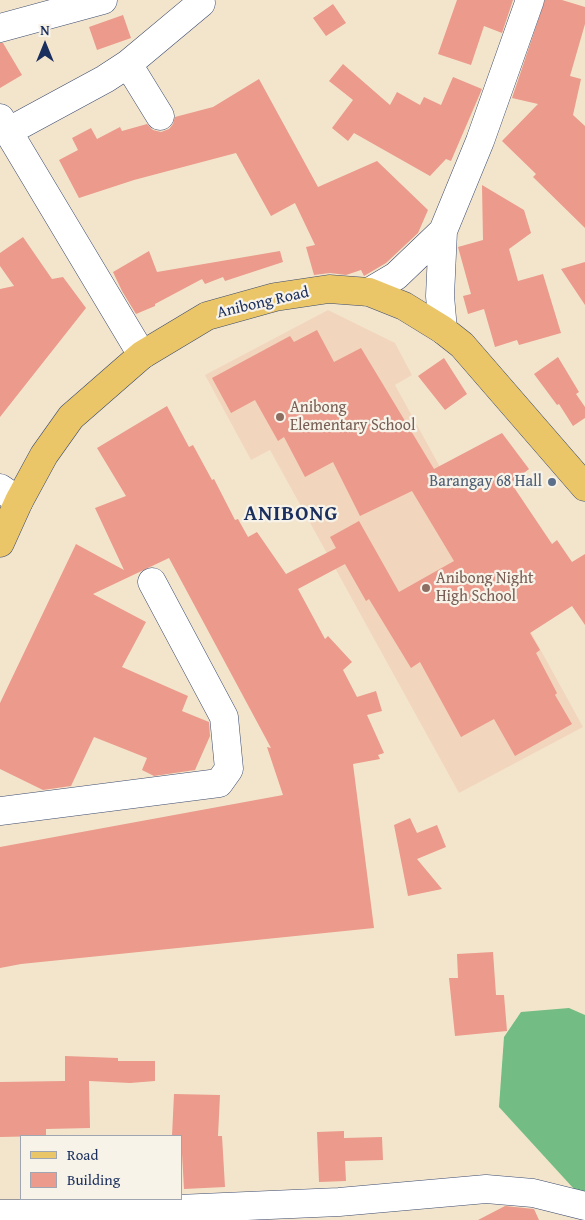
<!DOCTYPE html>
<html>
<head>
<meta charset="utf-8">
<style>
  body { margin:0 }
  #map { position:relative; width:585px; height:1220px; overflow:hidden; background:#f3e5cc; font-family:"Gentium Book Plus",serif }
  canvas { display:block }
  .legend { position:absolute; left:20px; top:1135px; width:162px; height:65px; box-sizing:border-box; background:#f7f3e8; border:1px solid #9fa5b1; margin:0; padding:6px 9px; list-style:none; font-size:15px; color:#1b2f5e }
  .legend li { display:flex; align-items:center; gap:10px; height:25px }
  .legend b { width:25px; border:1px solid #9fa5b1 }
  .north { position:absolute; left:20px; top:20px; width:50px; height:50px; -webkit-text-stroke:4px #f7f3e8; paint-order:stroke; rotate:0deg; font-size:14px; font-weight:700; line-height:20px; text-align:center; color:#1b2f5e }
  .north::after { content:''; display:block; margin:auto; width:18px; height:22px; background:#1b2f5e; clip-path:polygon(50% 0,100% 100%,50% 72%,0 100%) }
</style>
</head>
<body>
<div id="map">
<canvas width="585" height="1220"></canvas>
<ul class="legend">
<li><b style="height:6px;background:#eac669"></b>Road</li>
<li><b style="height:14px;background:#eb9a8b"></b>Building</li>
</ul>
<div class="north">N</div>
</div>
<script>
const g = document.querySelector('canvas').getContext('2d');
g.lineJoin = 'round';
function paint(path, color) { g.fillStyle = color; g.fill(path, 'evenodd'); }
function stroke(path, color, width, dash) { g.strokeStyle = color; g.lineWidth = width; g.lineCap = dash ? 'butt' : 'round'; g.setLineDash(dash || []); g.stroke(path); }
function label(font, color, halo, rows, align = 'center') {
  g.font = font + ' "Gentium Book Plus",serif'; g.lineWidth = 4.5; g.setLineDash([]); g.textBaseline = 'middle'; g.strokeStyle = halo; g.fillStyle = color; for (const [text, x, y, turn = 0] of rows) {
    g.save(); g.translate(x, y); g.rotate((+turn || 0) * Math.PI / 180); g.textAlign = isNaN(turn) ? turn : align; if (halo) g.strokeText(text, 0, 0); g.fillText(text, 0, 0); g.restore();
  }
}
const built = new Path2D(`
  M328 310 395 343 412 375 395 385 583 727 459 793 270 450 251 460 205 375Z`);
const forest = new Path2D(`
  M569 1008 585 1015V1201L499 1107 504 1037 521 1012Z`);
const building = new Path2D(`
  M457 0H513L502 33 484 26 471 65 438 54Z
  M545 0H562L585 7V24L570 76 581 79 573 115 585 126V228L533 177 536 174 502 141 538 104 512 98Z
  M333 4 346 23 326 36 313 18Z
  M123 15 131 38 97 50 89 27Z
  M0 43H3L22 75 0 88Z
  M343 64 390 105 397 92 420 105 424 97 441 105 453 77 482 89 451 161 446 159 430 176 354 133 348 141 332 128 353 100 329 81Z
  M259 79 318 187 377 161 428 210 418 233 386 263 364 276 361 270 346 275 330 273 314 275 306 247 315 245 295 203 271 216 236 153 134 180 79 198 59 160 78 150 72 138 91 128 97 139 120 127 122 131 147 124 153 130 161 132 169 129 173 124 175 117 213 107Z
  M482 185 524 210 531 233 509 249 518 281 543 274 561 333 519 345 517 340 495 347 484 309 468 314 463 296 471 294 458 247 483 240Z
  M23 237 52 279 63 277 86 308 0 417V289L14 286 0 266V253Z
  M149 251 157 272 280 251 283 262 225 281 223 277 205 284 202 279 155 304V306L136 314 122 291 113 272Z
  M585 262V305L561 269Z
  M317 330 334 362 361 348 434 469 502 433 529 469 511 483 552 544 557 540 572 562 585 554V625L572 606 530 633 540 650 536 653 557 693 555 695 572 724 515 756 494 719 461 737 420 662 411 668 369 599 366 601 345 564 298 589 325 639 328 636 352 662 343 670 357 697 376 691 382 711 367 715 384 753 378 755 380 759 353 764 374 928 21 964 0 968V847L283 795 267 747 271 748 169 558 93 594 146 622 122 667 188 696 182 711 209 722 210 736 195 770 154 776 142 770 147 758 94 737 71 786 43 790 0 769V703L76 544 124 570 95 508 126 496 97 448 167 406 189 447 193 445 212 480 214 479 235 520 238 519 248 537 257 532 286 574 336 548 330 537 359 521 399 592 454 561 412 491 360 516 333 462 305 477 284 437 278 441 255 400 231 413 212 378 290 336 294 342Z
  M558 357 579 392 576 394 585 407V418L573 426 559 404 557 405 534 374Z
  M444 358 467 394 445 410 418 376Z
  M410 818 417 833 437 825 446 847 417 859 442 889 408 896 394 825Z
  M493 952 496 995H504L507 1031 455 1036 449 978H458L457 954Z
  M65 1056 118 1058V1061H155V1081L130 1083 89 1081 90 1128 46 1129V1136L0 1137V1082L65 1081Z
  M174 1094 220 1095 218 1136H222L225 1187 184 1189 181 1136H172Z
  M344 1131V1138L382 1137 383 1160 345 1161 346 1181 319 1182 317 1132Z
  M505 1206 534 1209 539 1220H478Z`);
const minor = new Path2D(`
  M0 28 103 0
  M128 64 160 116
  M0 118 142 355
  M9 131 105 79 128 64 201 3
  M443 231 440 296 443 330
  M369 292 396 276 443 231 480 141 530 0
  M0 488 19 501
  M0 811 219 783 229 769 224 717 152 582
  M0 1214H63L339 1202 486 1189 533 1193 585 1206`);
const major = new Path2D(`
  M0 543 19 501 44 455 71 417 142 355 207 316 275 297 329 289 369 292 404 306 443 330 462 345 585 487`);
const markers = [
  [280,417,5,"#8d6e63"],
  [552,482,5,"#5c6f8a"],
  [426,588,5,"#8d6e63"]
];
const streetNames = [
  ["Anibong Road",263,303,-13]
];
const educationNames = [
  ["Anibong",290,408],
  ["Elementary School",290,426],
  ["Anibong Night",436,579],
  ["High School",436,597]
];
const serviceNames = [
  ["Barangay 68 Hall",542,482]
];
const districtNames = [
  ["ANIBONG",291,515]
];
paint(built, '#f2d5bd');
paint(forest, '#73bc83');
paint(building, '#eb9a8b');
stroke(minor, '#3b4a6e', 29);
stroke(major, '#3b4a6e', 29);
stroke(minor, '#fff', 28);
stroke(major, '#eac669', 28);
for (const [x, y, r, color] of markers) { const dot = new Path2D(); dot.arc(x, y, r, 0, 2 * Math.PI); g.fillStyle = color; g.fill(dot); stroke(dot, '#f7f3e8', 2); }
label('16px', '#1b2f5e', '#f7f3e8', streetNames);
label('16px', '#785e54', '#f7f3e8', educationNames, 'left');
label('16px', '#4e5e75', '#f7f3e8', serviceNames, 'right');
g.letterSpacing = '1px';
label('bold 21px', '#1b2f5e', '#f7f3e8', districtNames);
g.letterSpacing = '0px';
</script>
</body>
</html>
